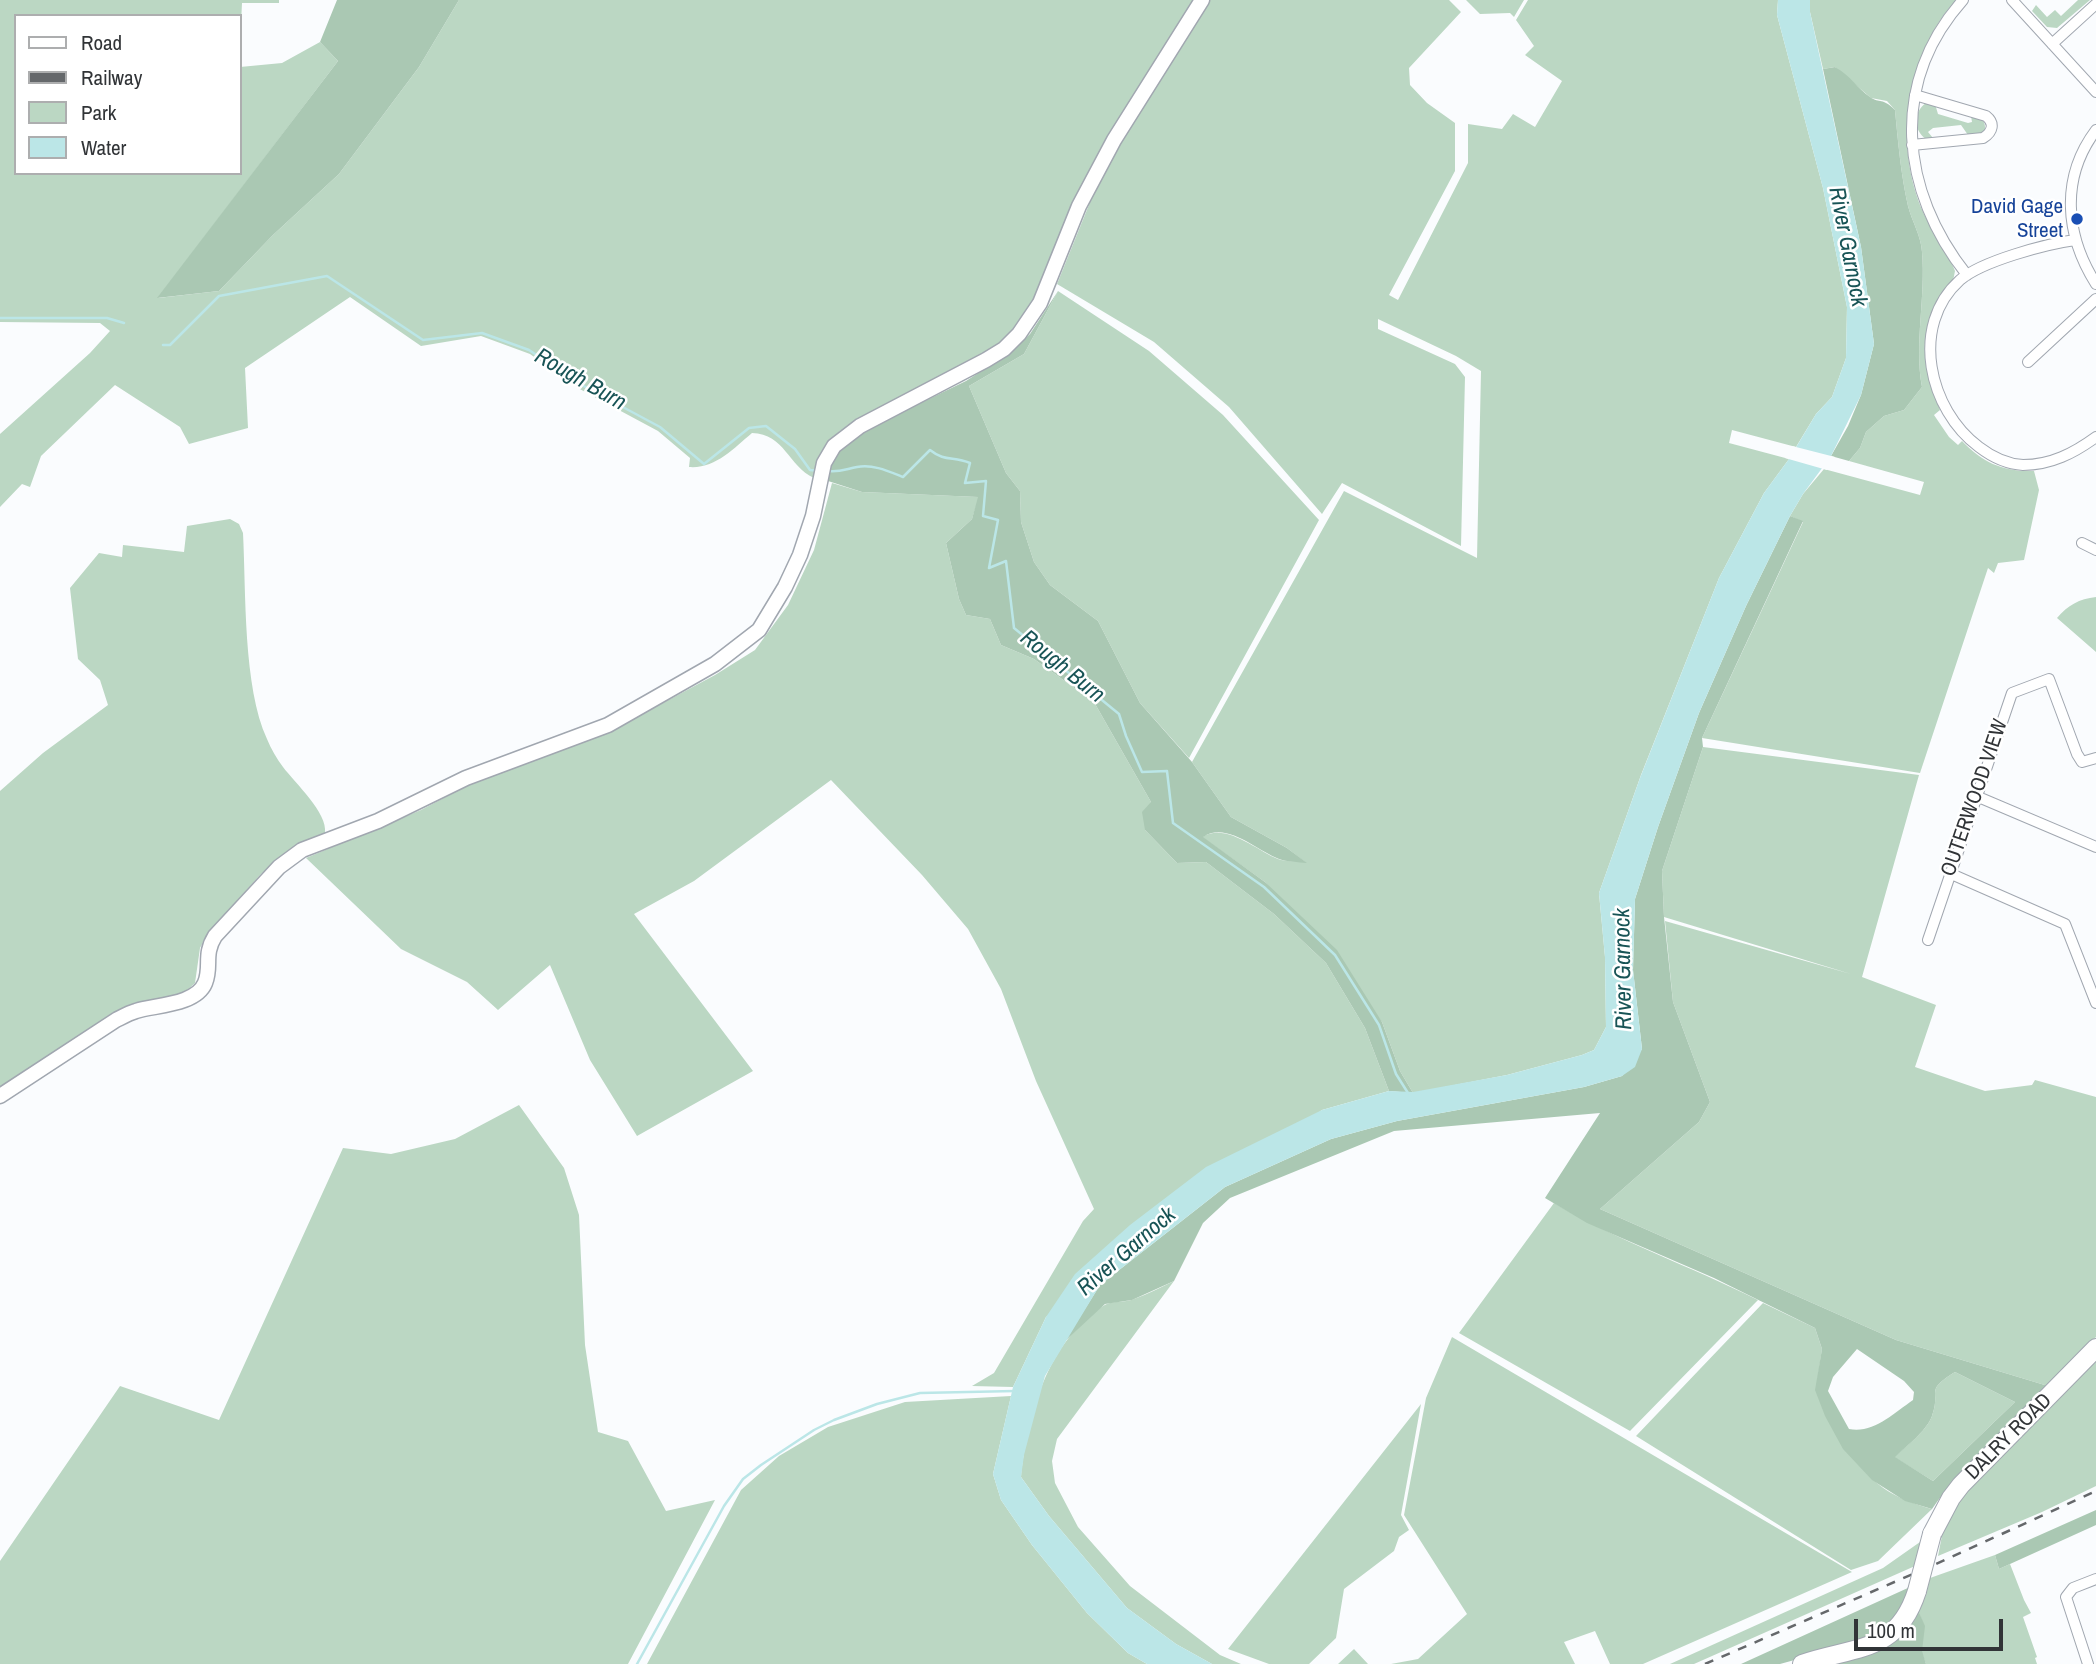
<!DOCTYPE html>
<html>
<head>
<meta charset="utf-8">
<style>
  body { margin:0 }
  #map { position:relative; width:2096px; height:1664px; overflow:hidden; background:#fafcfe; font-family:"Archivo Narrow",sans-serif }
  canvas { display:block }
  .legend { position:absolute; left:14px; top:14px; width:228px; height:161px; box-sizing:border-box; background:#fff; border:2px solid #adaeaf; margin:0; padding:9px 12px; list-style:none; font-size:21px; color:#313437 }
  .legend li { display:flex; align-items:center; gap:14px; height:35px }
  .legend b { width:35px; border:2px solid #adaeaf }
  .scale { position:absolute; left:1854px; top:1619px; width:149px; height:32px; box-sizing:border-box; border:4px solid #313437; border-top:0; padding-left:9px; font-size:21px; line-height:24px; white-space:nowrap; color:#313437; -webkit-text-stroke:5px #fff; paint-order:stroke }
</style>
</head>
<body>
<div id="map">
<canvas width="2096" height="1664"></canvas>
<ul class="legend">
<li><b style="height:9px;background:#fff"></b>Road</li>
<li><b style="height:9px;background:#65686b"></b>Railway</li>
<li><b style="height:19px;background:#bbd7c3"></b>Park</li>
<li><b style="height:19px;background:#bbe6e7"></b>Water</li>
</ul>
<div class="scale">100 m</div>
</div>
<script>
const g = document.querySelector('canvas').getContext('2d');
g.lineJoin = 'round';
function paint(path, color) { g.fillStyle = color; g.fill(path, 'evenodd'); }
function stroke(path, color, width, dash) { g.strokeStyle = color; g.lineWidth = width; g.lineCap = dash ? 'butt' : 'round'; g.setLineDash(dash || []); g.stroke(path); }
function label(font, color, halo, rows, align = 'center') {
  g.font = font + ' "Archivo Narrow",sans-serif'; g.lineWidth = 5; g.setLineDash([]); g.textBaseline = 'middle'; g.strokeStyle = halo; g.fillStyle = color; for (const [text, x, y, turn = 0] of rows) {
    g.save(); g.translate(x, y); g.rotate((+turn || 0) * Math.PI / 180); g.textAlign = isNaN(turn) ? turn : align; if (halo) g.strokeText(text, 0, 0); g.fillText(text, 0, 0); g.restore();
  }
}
const green = new Path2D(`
  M0 0H279V3H242L240 46V16H16V173H240V67L282 63 320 42 338 61 158 298 219 291 273 235 339 174 419 67 459 0H1193L1078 193 1034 299 1021 321 1001 342 977 361 840 431 826 444 814 478C788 466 785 434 752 433 733 449 715 469 689 467L690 458 658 431 576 387 530 354 481 336 421 346 350 297 245 368 248 428 189 444 180 427 115 385 41 456 30 487 22 484 0 507V434L90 353 110 331 100 323 0 322Z
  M1208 0H1449L1461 12 1409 68 1410 85 1427 103 1455 123V171L1389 295 1398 300 1468 163V124L1502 129 1513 114 1535 127 1562 81 1525 55 1534 46 1516 20 1528 0H1778L1777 15 1823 188 1847 307 1846 358 1832 397 1816 414 1796 447 1732 430 1729 443 1789 459 1764 493 1719 578 1641 775 1599 893 1605 957 1606 1027 1594 1050 1582 1055 1507 1075 1413 1093 1400 1071 1382 1022 1265 882 1202 837C1226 822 1256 850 1278 859 1286 862 1297 861 1305 862L1287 848 1231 817 1192 762 1344 491 1477 558 1481 371 1456 356 1378 319V329L1455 364 1465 377 1461 546 1342 483 1322 514 1229 407 1154 342 1057 284 1099 180 1125 132Z
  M1466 0H1524L1514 17 1510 13 1480 14Z
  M1810 0H1956C1905 56 1893 146 1924 214 1933 234 1948 251 1955 271 1953 288 1940 300 1933 315 1916 345 1929 380 1940 410L1934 415 1949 437 1958 445 1962 441C1983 463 2004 472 2034 471L2039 490 2024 560 1998 563 1994 573 1988 568 1920 773 1702 738 1803 522 1790 516 1803 494 1824 469 1920 495 1924 482 1849 461 1860 448 1866 432 1884 416 1904 410 1922 387C1914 343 1926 297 1922 252 1921 235 1912 222 1908 206 1901 175 1898 142 1895 110L1887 101 1871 98 1835 67 1823 69 1810 12Z
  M2078 0H2090L2057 28 2047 27 2032 11 2036 5 2047 17 2055 10 2061 16Z
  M1926 103 1935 104 1938 114 1968 123 1972 122 1971 116C1980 118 1986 119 1985 130L1980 134 1968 135 1961 125 1933 128 1928 132 1933 138 1926 139C1913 130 1913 112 1926 103Z
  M1058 291 1149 351 1223 415 1319 520 1189 758 1140 703 1098 621 1050 585 1034 562 1021 522 1020 491 1006 473 969 386 1024 354Z
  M832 483 862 492 979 497 972 519 946 543 959 599 966 615 990 619 1001 645 1034 659 1094 702 1151 802 1145 830 1177 863 1206 862 1274 914 1326 963 1365 1028 1389 1091 1322 1110 1046 1317 1013 1387 972 1386 994 1373 1083 1221 1094 1209 1036 1081 1001 989 968 929 922 875 831 780 694 881 634 914 753 1071 637 1136 590 1060 550 965 498 1010 467 982 401 949 306 858 421 810 474 782 609 732 715 675 755 650 788 605 814 550Z
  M230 519 239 524 243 533C246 592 243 687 267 739 271 749 277 759 283 767 295 783 328 813 325 833L290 850 261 874 207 934 200 948 195 983 184 993 133 1005 112 1013 0 1090V791L43 753 108 705 100 680 78 659 70 588 99 553 122 557 123 545 184 552 187 526Z
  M2096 597V652L2057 618C2068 605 2079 599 2096 597Z
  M1703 747 1919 775 1862 977 1936 1005 1915 1067 1985 1091 2032 1085 2035 1080 2096 1097V1337L2048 1386 1896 1340 1600 1209 1699 1122 1710 1102 1673 1002 1665 921 1851 974 1664 917 1662 871Z
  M519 1105 564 1168 579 1215 585 1345 598 1432 628 1441 666 1511 715 1500 628 1664H0V1561L120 1386 219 1420 343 1148 391 1154 455 1139Z
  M1554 1203C1618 1241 1690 1266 1758 1300L1630 1431 1459 1333Z
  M1174 1281 1057 1439 1052 1461 1055 1483 1078 1527 1130 1586 1220 1655 1241 1664H1212L1176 1644 1127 1608 1049 1516 1021 1477C1028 1414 1047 1343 1103 1306 1111 1300 1125 1303 1134 1299 1148 1294 1161 1287 1174 1281Z
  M1763 1303 1815 1328 1822 1349 1816 1390 1865 1471C1882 1492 1907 1502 1932 1509L1878 1561 1851 1570 1636 1436Z
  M1452 1337 1852 1572 1643 1664H1610L1595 1631 1564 1642 1575 1664H1391L1418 1659 1467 1614 1404 1515 1426 1398Z
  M2096 1361V1486L2042 1512 1938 1556 1945 1520 1960 1496Z
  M1955 1372 2015 1402 1933 1481 1894 1457C1906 1446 1926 1432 1932 1416 1942 1390 1923 1392 1955 1372Z
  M1011 1396 993 1474 1001 1500 1032 1545 1087 1613 1128 1653 1147 1664H647L741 1490 779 1456 828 1427 905 1402Z
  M1421 1404 1401 1515 1409 1530 1399 1537 1394 1551 1344 1589 1336 1638 1309 1664H1269L1228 1649Z
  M1920 1542 1915 1566 1694 1664H1670L1883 1568Z
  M1995 1555 1999 1569 2010 1564 2024 1600 2031 1613 2023 1617 2037 1657 2035 1658 2037 1664H1926L1921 1651 1924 1626 1918 1610 1930 1578Z
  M1354 1649 1368 1664H1338Z`);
const forest = new Path2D(`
  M337 0H459L419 67 339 174 273 235 219 291 157 298 338 61 320 42Z
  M1835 67C1851 76 1857 88 1870 97 1880 104 1882 97 1895 110 1898 142 1901 175 1908 206 1912 222 1921 235 1922 252 1926 297 1914 343 1922 387L1904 410 1884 416 1866 432 1860 448 1849 461 1831 456 1848 426 1861 395 1874 344 1861 247 1823 69Z
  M1058 291 1024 354 969 386 1006 473 1020 491 1021 522 1034 562 1050 585 1098 621 1140 703 1192 762 1231 817 1287 848 1307 863C1298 862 1287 862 1279 859 1257 851 1227 821 1203 837L1265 882 1337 950 1382 1022 1400 1071 1413 1093 1389 1091 1365 1028 1326 963 1274 914 1206 862 1177 863 1145 830 1142 812 1151 802 1094 702 1034 659 1001 645 990 619 966 615 959 599 946 543 972 519 978 497 862 492 825 480 834 453 875 425 966 381 1011 352 1030 334Z
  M1790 516 1803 521 1702 738 1703 747 1662 871 1664 917 1673 1002 1710 1102 1699 1122 1600 1209 1896 1340 2048 1386C2009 1425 1964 1463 1932 1509L1905 1501 1872 1480 1843 1449 1825 1416 1815 1390 1822 1349 1815 1328 1714 1278 1587 1223 1545 1198 1600 1113 1394 1131 1230 1198 1203 1223 1174 1281 1132 1300 1105 1304 1064 1342 1100 1285 1225 1187 1331 1139 1397 1121 1584 1087 1622 1076 1642 1049 1633 970 1635 899 1658 827 1699 713 1746 606ZM1857 1349 1904 1381 1914 1392 1913 1400C1894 1413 1873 1434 1849 1429L1828 1391 1833 1377ZM1955 1372 2015 1402 1933 1481 1895 1457C1906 1446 1926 1432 1932 1416 1942 1390 1923 1392 1955 1372Z
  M2096 1510V1525L1999 1569 1995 1555Z
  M1910 1587 1902 1607 1886 1628 1867 1640 1780 1664H1741Z
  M1918 1610 1925 1626 1922 1651 1926 1664H1835L1869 1654Z`);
const water = new Path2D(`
  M1778 0H1810V12L1861 247 1874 344 1861 395 1831 456 1803 494 1790 516 1746 606 1699 713 1658 827 1635 899 1633 970 1642 1049 1635 1067 1622 1076 1584 1087 1397 1121 1331 1139 1225 1187 1100 1285 1045 1376 1024 1455 1021 1477 1049 1516 1127 1608 1176 1644 1212 1664H1147L1128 1653 1087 1613 1032 1545 1001 1500 993 1474 1013 1387 1046 1317 1075 1274 1130 1225 1206 1167 1322 1110 1389 1091 1413 1092 1507 1075 1582 1055 1594 1050 1606 1027 1605 957 1599 893 1640 778 1719 578 1764 493 1789 459 1816 414 1832 397 1846 358 1847 307 1823 188 1777 15Z`);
const pier = new Path2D(`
  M1792 446 1796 447 1835 457 1827 470 1785 458Z`);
const stream = new Path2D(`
  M0 318H107L124 323
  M163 345H170L219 296 327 276 423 340 482 333 529 350 578 383 660 427 704 464 749 428 766 426 795 449 810 470 819 471
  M829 471C840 472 846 469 857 467 873 464 888 471 903 477L930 450C945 462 953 456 970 463L965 483 986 481 983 516 998 520 989 568 1006 561 1014 628 1119 714 1126 736 1142 772 1167 771 1173 823 1264 887 1335 955 1379 1025 1396 1074 1408 1093
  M637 1664 724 1506 743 1479 761 1465 814 1430 834 1420 877 1404 920 1393 1015 1391`);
const street = new Path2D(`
  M1963 0C1889 83 1900 191 1967 275
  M2012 0 2096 92
  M2052 44 2096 4
  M2096 130C2060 178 2065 235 2096 284
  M1912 145 1983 138C1993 132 1995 123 1986 116L1915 95
  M2075 240C2046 244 1982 261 1960 280 1909 326 1929 410 1979 447 1992 457 2006 464 2023 465 2051 465 2074 453 2096 437
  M2028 362 2096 299
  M2082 543 2096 550
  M1976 796 2096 847
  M1949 873 2065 924 2096 1003
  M1928 940 2012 693 2049 679 2077 754 2082 762 2096 758
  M2088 1664 2066 1597 2073 1588 2096 1579`);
const secondary = new Path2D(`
  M0 1096 116 1020C122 1017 129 1013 136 1011 155 1005 196 1005 205 983 212 966 203 955 215 936L279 867 302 850 378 821 466 778 608 725 715 664 759 630 785 587 800 555 813 516 824 463 834 446 860 426 986 360 1004 349 1019 334 1040 303 1079 206 1114 140 1202 0`);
const highway = new Path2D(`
  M1932 1534 1951 1498 1961 1485 2096 1348
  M1802 1664C1854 1646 1897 1654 1917 1591`);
const rail = new Path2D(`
  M1705 1664 1936 1564 2096 1491`);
const highwayBridge = new Path2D(`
  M1917 1591 1932 1534`);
const markers = [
  [2077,219,7,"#1a4fb4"]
];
const transitNames = [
  ["David Gage",2063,207],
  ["Street",2063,231]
];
const streetNames = [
  ["OUTERWOOD VIEW",1975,798,-71],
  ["DALRY ROAD",2009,1437,-45]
];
const waterNames = [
  ["River Garnock",1847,247,79],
  ["Rough Burn",580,380,30],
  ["Rough Burn",1062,667,39],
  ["River Garnock",1624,969,-91],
  ["River Garnock",1127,1252,-41]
];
paint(green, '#bbd7c3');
paint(forest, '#aac8b3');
paint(water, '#bbe6e7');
paint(pier, '#fafcfe');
stroke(stream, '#bbe6e7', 2.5);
stroke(street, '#a1a7b0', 12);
stroke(secondary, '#a1a7b0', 17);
stroke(highway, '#a1a7b0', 20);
stroke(street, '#fff', 10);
stroke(secondary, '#fff', 14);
stroke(highway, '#fff', 18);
stroke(rail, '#65686b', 2.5, [9, 9]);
stroke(highwayBridge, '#a1a7b0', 20, []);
stroke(highwayBridge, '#fff', 18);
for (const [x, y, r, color] of markers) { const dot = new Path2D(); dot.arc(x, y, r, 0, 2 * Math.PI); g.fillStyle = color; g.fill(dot); stroke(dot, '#fff', 2.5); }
label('21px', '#164399', '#fff', transitNames, 'right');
label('21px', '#313437', '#fff', streetNames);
label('italic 23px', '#185456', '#fff', waterNames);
</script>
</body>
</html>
